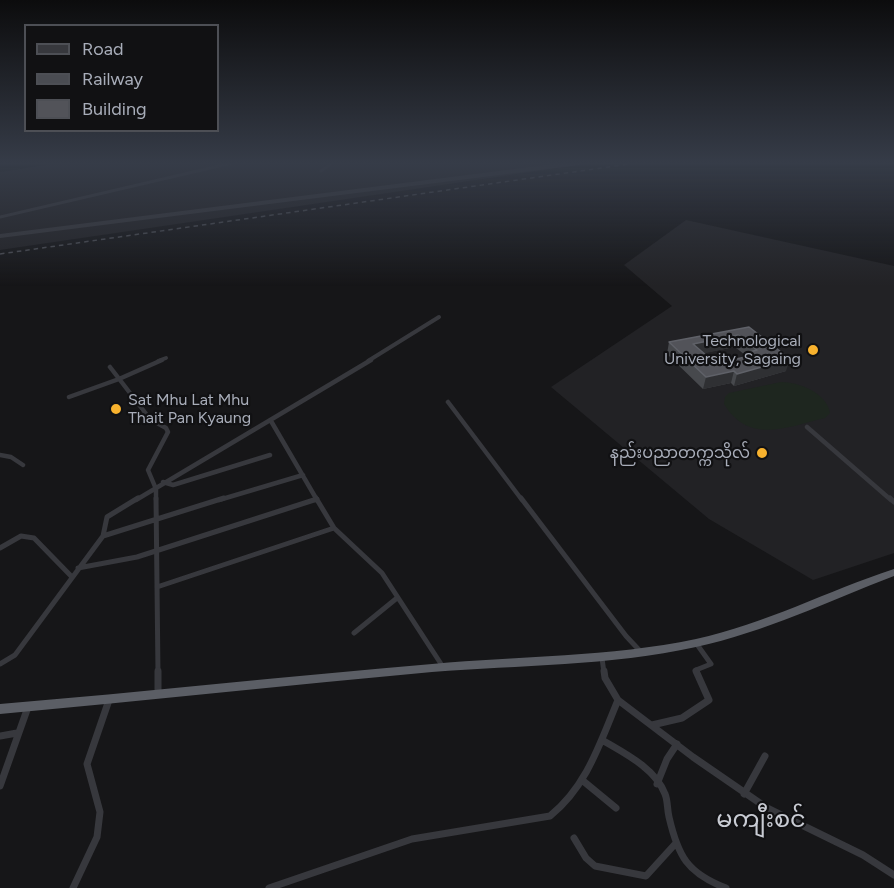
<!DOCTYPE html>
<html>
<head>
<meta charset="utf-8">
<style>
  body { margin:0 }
  #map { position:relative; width:894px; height:888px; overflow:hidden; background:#161618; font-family:Figtree,sans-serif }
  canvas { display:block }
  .legend { position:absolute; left:24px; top:24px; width:195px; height:108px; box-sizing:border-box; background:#111113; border:2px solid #4d4f55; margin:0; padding:8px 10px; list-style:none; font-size:18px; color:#a8adb9 }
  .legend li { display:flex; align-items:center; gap:12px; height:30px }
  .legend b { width:30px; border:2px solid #4d4f55 }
</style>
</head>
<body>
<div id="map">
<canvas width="894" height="888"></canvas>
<ul class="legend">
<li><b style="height:8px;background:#37383d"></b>Road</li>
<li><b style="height:8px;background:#4a4c52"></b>Railway</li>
<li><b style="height:16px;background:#525359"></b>Building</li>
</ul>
</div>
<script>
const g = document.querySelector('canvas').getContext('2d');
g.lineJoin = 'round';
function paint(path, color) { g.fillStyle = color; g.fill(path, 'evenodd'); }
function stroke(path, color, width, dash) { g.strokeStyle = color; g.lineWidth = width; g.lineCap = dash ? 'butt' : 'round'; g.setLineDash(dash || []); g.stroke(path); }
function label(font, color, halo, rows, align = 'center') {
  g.font = font + ' Figtree,"Noto Sans Myanmar",sans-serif'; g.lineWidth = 4.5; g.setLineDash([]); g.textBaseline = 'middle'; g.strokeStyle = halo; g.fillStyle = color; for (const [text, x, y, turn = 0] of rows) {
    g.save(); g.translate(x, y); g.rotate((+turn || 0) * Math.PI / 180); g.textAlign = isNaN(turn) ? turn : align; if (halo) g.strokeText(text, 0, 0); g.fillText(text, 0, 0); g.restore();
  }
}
const built = new Path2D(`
  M64 162H599L0 250V172Z
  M686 220 894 266V553L813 580 709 519 551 387 672 306 624 265Z`);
const green = new Path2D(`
  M781 382C799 382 827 393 830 413L825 418C787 427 749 445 724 404L725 397 729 393Z`);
const minorFar4 = new Path2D(`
  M321 171 333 162
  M0 217 236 162`);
const minorFar3 = new Path2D(`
  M158 361 166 358
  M368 361 439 317`);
const minorFar2 = new Path2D(`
  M110 367 150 419 166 428 168 432 148 470 156 489V500
  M69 397 119 379 162 360
  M448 402 522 500
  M271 421 317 500
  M807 427 891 500
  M0 455 11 457 23 465
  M163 482 173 485 270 455
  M136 500 371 360
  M219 500 303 475
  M315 500 317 499`);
const minorFar1 = new Path2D(`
  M156 498 158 673
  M316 498 334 528 382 573 443 667
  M521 498 626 636 641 652
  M890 498 894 502
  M103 536 107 517 138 498
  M0 548 21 536 34 538 72 577
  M78 568 137 557 317 499
  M157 587 334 528
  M354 633 397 598
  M696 643 711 664 696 670 697 673
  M602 658 604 673
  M0 664 15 655 103 536 224 498`);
const minor = new Path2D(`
  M158 671V692
  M604 671 605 678 618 700 693 757 767 808 863 855 894 875
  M652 725 682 718 709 700 696 671
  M0 736 17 733
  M602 740C624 753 655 768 665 794 668 801 667 809 669 817 678 856 687 873 726 888
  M582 780 616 808
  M657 784 667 759 677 744
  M0 786 28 707
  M744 794 765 756
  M574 838 586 858 595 866 646 876 676 843
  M73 888 97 837 100 812 87 764 109 700
  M269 888 412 839 550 816C587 786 600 743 618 700`);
const tertiary = new Path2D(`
  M0 236 586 162`);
const trunk = new Path2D(`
  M894 569V576C829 601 765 632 696 647 610 666 520 665 432 672 288 685 144 701 0 714V704C144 692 288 676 432 664 520 656 610 657 696 639 765 624 827 591 894 569Z`);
const rail = new Path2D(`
  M0 254 643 162`);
const wall = new Path2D(`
  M749 327 786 371 734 386 731 383 703 389 667 354 669 342ZM735 347 745 355V358L708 365 705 362 707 356 703 353Z`);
const shadedWall = new Path2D(`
  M738 335 735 347 691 356 693 344Z
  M707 356 704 368 696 369 699 357Z
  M790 359 786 371 734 386 737 374Z
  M734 371 731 383 703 389 706 377Z`);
const building = new Path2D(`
  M749 327 790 359 737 374 734 371 706 377 669 342ZM738 335 757 350 746 353 750 356 708 365 699 357 707 356 693 344Z`);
const markers = [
  [813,350,6,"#f8b22e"],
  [116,409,6,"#f8b22e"],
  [762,453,6,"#f8b22e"]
];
const poiNames = [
  ["Technological",801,341],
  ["University, Sagaing",801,359],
  ["Sat Mhu Lat Mhu",128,400,"left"],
  ["Thait Pan Kyaung",128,418,"left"],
  ["နည်းပညာတက္ကသိုလ်",750,453]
];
const nearQuarternames = [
  ["မကျီးစင်",761,820]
];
paint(built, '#222225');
paint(green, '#1e261f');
stroke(minorFar4, '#37383d', 3);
stroke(minorFar3, '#37383d', 4);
stroke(minorFar2, '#37383d', 4.5);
stroke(minorFar1, '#37383d', 5);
stroke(minor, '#37383d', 7);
stroke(tertiary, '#37383d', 4);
paint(trunk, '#5b5e65');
stroke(rail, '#4a4c52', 1.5, [4.5, 4]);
paint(wall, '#47494d');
paint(shadedWall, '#2f3033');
paint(building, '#525359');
stroke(building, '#5f6168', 1.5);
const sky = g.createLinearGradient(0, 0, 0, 286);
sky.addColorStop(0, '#0c0c0d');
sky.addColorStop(0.57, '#363c48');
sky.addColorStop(1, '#363c4800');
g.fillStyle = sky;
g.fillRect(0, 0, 894, 286);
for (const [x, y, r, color] of markers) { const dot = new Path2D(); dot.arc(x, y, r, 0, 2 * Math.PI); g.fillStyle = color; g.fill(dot); stroke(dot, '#111113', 2); }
label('16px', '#a8adb9', '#111113', poiNames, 'right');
label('24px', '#c9ccd4', '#111113', nearQuarternames);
</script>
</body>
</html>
